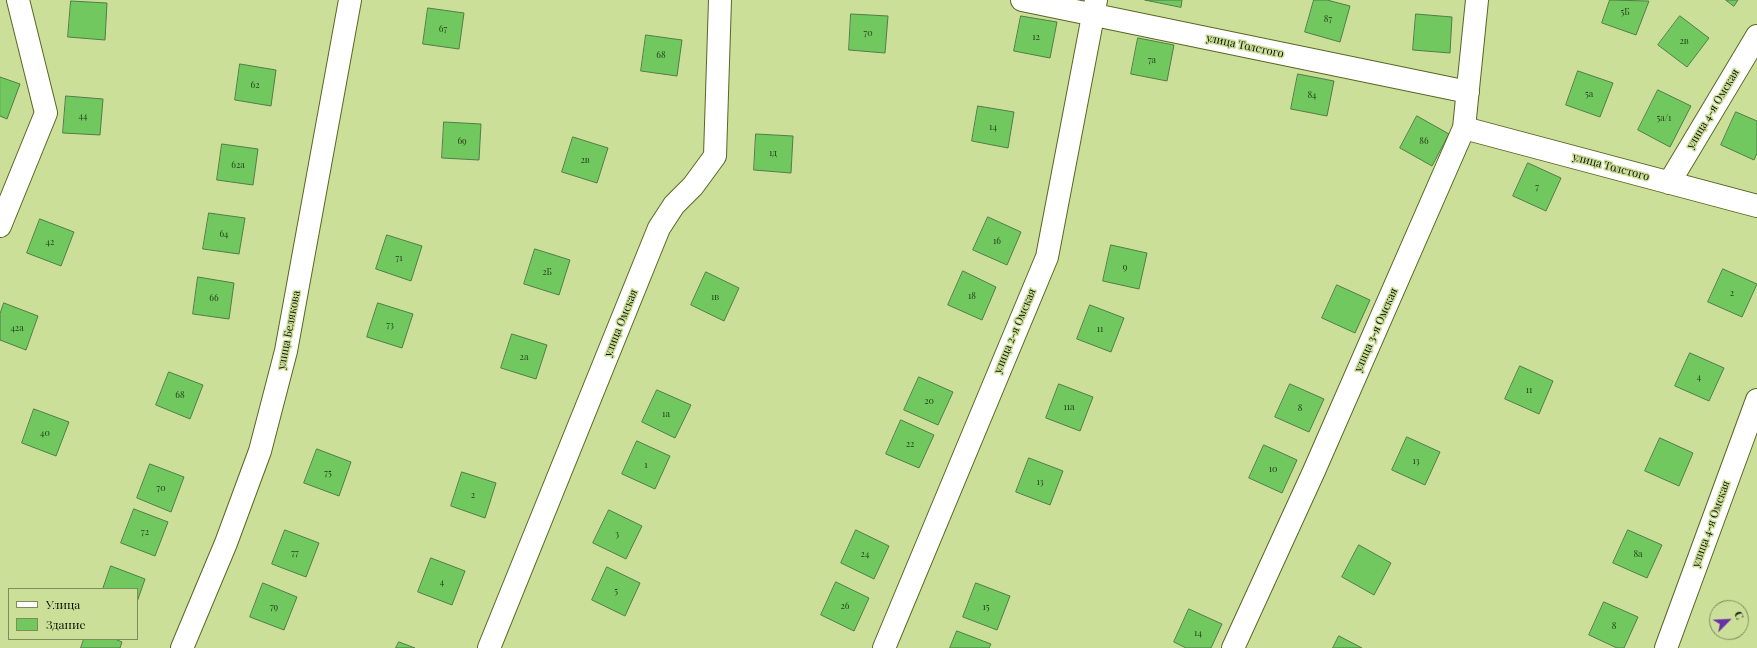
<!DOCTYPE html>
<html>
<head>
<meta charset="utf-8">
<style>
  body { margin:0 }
  #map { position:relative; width:1757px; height:648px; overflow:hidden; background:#ccdf99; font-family:"Playfair Display",serif }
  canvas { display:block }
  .legend { position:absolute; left:8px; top:588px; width:130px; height:52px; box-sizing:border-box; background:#ccdf99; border:1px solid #7f8d5c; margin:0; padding:5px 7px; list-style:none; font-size:12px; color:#0c1100 }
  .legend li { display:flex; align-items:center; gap:8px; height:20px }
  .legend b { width:20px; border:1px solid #7f8d5c }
  .north { position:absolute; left:1709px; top:600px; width:40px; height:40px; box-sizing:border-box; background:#ccdf99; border:1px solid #7f8d5c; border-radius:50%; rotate:66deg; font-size:11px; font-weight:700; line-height:16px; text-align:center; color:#0c1100 }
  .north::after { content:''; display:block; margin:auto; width:14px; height:18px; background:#6831a7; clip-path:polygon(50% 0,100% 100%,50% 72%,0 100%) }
</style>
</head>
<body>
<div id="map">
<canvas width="1757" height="648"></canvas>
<ul class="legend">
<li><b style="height:5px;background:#fff"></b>Улица</li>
<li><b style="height:11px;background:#70c85f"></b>Здание</li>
</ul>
<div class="north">С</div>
</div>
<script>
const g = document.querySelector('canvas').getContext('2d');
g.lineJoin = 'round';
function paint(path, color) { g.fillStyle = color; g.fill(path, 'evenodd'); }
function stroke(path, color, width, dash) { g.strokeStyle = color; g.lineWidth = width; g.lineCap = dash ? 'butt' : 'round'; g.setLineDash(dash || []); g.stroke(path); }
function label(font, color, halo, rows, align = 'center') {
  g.font = font + ' "Playfair Display",serif'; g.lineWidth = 3; g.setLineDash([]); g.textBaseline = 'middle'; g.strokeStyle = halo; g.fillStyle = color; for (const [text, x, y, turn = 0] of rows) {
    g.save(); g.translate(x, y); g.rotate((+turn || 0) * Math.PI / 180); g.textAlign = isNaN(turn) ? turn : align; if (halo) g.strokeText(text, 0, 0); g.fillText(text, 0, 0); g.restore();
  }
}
const building = new Path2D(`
  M1145 0H1182L1181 7Z
  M1314 0H1327L1350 6 1340 42 1305 32Z
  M1610 0 1649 1 1636 35 1602 23Z
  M1726 0H1738L1734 6Z
  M71 1 107 3 105 40 68 37Z
  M428 8 464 13 459 49 423 44Z
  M851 14 888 16 885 53 849 50Z
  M1416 14 1452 17 1450 53 1413 50Z
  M1021 16 1057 22 1050 58 1014 51Z
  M1680 16 1709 38 1687 67 1658 45Z
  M646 35 682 40 677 76 641 71Z
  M1138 38 1174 45 1167 81 1131 74Z
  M240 64 276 70 271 106 235 100Z
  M1578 71 1613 83 1600 117 1566 105Z
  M1298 74 1334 81 1327 116 1291 109Z
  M0 77 20 84 7 119 0 116Z
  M1658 90 1691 106 1670 147 1638 130Z
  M66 96 103 99 100 135 63 133Z
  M978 106 1014 112 1008 148 972 141Z
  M1736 112 1757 121V153L1754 160 1721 145Z
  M1417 116 1449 134 1432 166 1400 148Z
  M444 122 481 124 479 160 442 158Z
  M756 134 793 136 791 173 754 170Z
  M573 137 608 148 597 183 562 172Z
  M222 144 258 149 253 185 217 180Z
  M1528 163 1561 178 1546 211 1513 196Z
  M209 213 245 218 239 254 203 249Z
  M988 217 1021 232 1007 265 973 250Z
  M40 219 74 232 61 266 27 253Z
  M387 235 422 246 411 281 376 269Z
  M1111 245 1147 253 1139 289 1103 281Z
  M535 249 570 260 559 295 524 284Z
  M1723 269 1757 284 1742 317 1708 302Z
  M963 271 996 287 982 320 948 305Z
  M706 272 739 288 724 321 691 305Z
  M198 277 234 283 229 319 193 314Z
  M1337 285 1370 300 1355 333 1322 318Z
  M4 303 38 316 26 350 0 340V314Z
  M378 303 413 314 402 348 367 337Z
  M1090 305 1124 318 1111 352 1077 339Z
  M512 334 547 345 536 379 501 368Z
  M1690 353 1724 368 1709 401 1675 386Z
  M1520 366 1553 381 1539 414 1505 399Z
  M169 372 203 385 190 419 156 405Z
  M919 377 953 392 938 425 904 410Z
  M1059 384 1093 397 1080 431 1046 418Z
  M1290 384 1324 399 1309 432 1275 417Z
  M657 390 691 405 675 438 642 422Z
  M34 409 69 422 56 456 22 443Z
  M901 420 934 435 919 468 886 454Z
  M1407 437 1440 452 1425 485 1392 470Z
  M1660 438 1693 453 1679 486 1645 471Z
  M637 441 670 456 655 489 622 474Z
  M1264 445 1297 460 1282 493 1249 478Z
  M317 449 351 462 339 496 304 483Z
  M1029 458 1063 471 1050 505 1016 492Z
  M150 464 184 477 171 512 137 498Z
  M462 472 496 483 485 518 451 506Z
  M134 509 168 522 155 556 121 543Z
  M609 510 642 526 626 559 593 543Z
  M285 530 319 543 306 577 272 564Z
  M856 530 889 546 874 579 841 563Z
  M1628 530 1662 545 1647 578 1613 563Z
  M1359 545 1391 563 1374 595 1342 577Z
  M431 558 465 571 452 605 418 592Z
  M111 566 145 579 137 602V589H103Z
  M607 567 640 583 625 616 592 600Z
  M836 582 869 598 854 631 821 615Z
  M263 583 297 597 284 630 250 617Z
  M976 583 1010 596 997 630 963 617Z
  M1604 602 1638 617 1624 648H1617L1589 635Z
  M1189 609 1222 624 1211 648H1186L1174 642Z
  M957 631 991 644 989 648H950Z
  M1339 636 1362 648H1333Z
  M84 639H115L122 642 120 648H81Z
  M399 642 415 648H396Z`);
const minor = new Path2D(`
  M1022 0 1468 92
  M1464 128 1757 206
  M1669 183 1757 36
  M0 226 46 113 18 0
  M182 648 226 543 260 451 286 351 350 0
  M489 648 659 228 674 205 693 186 715 156 720 0
  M884 648 1047 257 1096 0
  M1233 648 1314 471 1464 128 1477 0
  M1666 648 1757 400`);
const numberNames = [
  ["5Б",1625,12],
  ["87",1328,19],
  ["67",443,29],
  ["70",868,33],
  ["12",1036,37],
  ["2в",1684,41],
  ["68",661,55],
  ["7а",1152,60],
  ["62",255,85],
  ["5а",1589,94],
  ["84",1312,95],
  ["44",83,116],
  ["5а/1",1664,118],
  ["14",993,127],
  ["69",462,141],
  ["86",1424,141],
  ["1д",773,153],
  ["2в",585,160],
  ["62а",238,165],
  ["7",1537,187],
  ["64",224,234],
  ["16",997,241],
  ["42",50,242],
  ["71",399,258],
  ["9",1125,267],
  ["2Б",547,272],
  ["2",1732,293],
  ["18",972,296],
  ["1в",715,297],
  ["66",214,298],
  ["73",390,325],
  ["42а",17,328],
  ["11",1100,329],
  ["2а",524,357],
  ["4",1699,377],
  ["11",1529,390],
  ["68",180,395],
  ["20",929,401],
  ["11а",1069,407],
  ["8",1300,408],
  ["1а",666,414],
  ["40",45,433],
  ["22",910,444],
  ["13",1416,461],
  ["1",646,465],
  ["10",1273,469],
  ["75",328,473],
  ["13",1040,482],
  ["70",161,488],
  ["2",473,495],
  ["72",145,532],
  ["3",617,534],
  ["77",295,553],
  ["24",865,554],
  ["8а",1638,554],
  ["4",442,582],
  ["5",616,591],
  ["26",845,606],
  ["79",274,607],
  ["15",986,607],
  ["8",1614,626],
  ["14",1198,633]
];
const streetNames = [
  ["улица Толстого",1245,46,12],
  ["улица 4-я Омская",1713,109,-59],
  ["улица Толстого",1611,167,15],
  ["улица Омская",621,323,-68],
  ["улица Белякова",289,330,-79],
  ["улица 3-я Омская",1376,330,-66],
  ["улица 2-я Омская",1015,331,-67],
  ["улица 4-я Омская",1711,524,-70]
];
paint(building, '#70c85f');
stroke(building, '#517d48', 1);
stroke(minor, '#586724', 24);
stroke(minor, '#fff', 22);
label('9px', '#253f18', null, numberNames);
label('11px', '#0c1100', '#ccdf99', streetNames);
</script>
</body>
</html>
